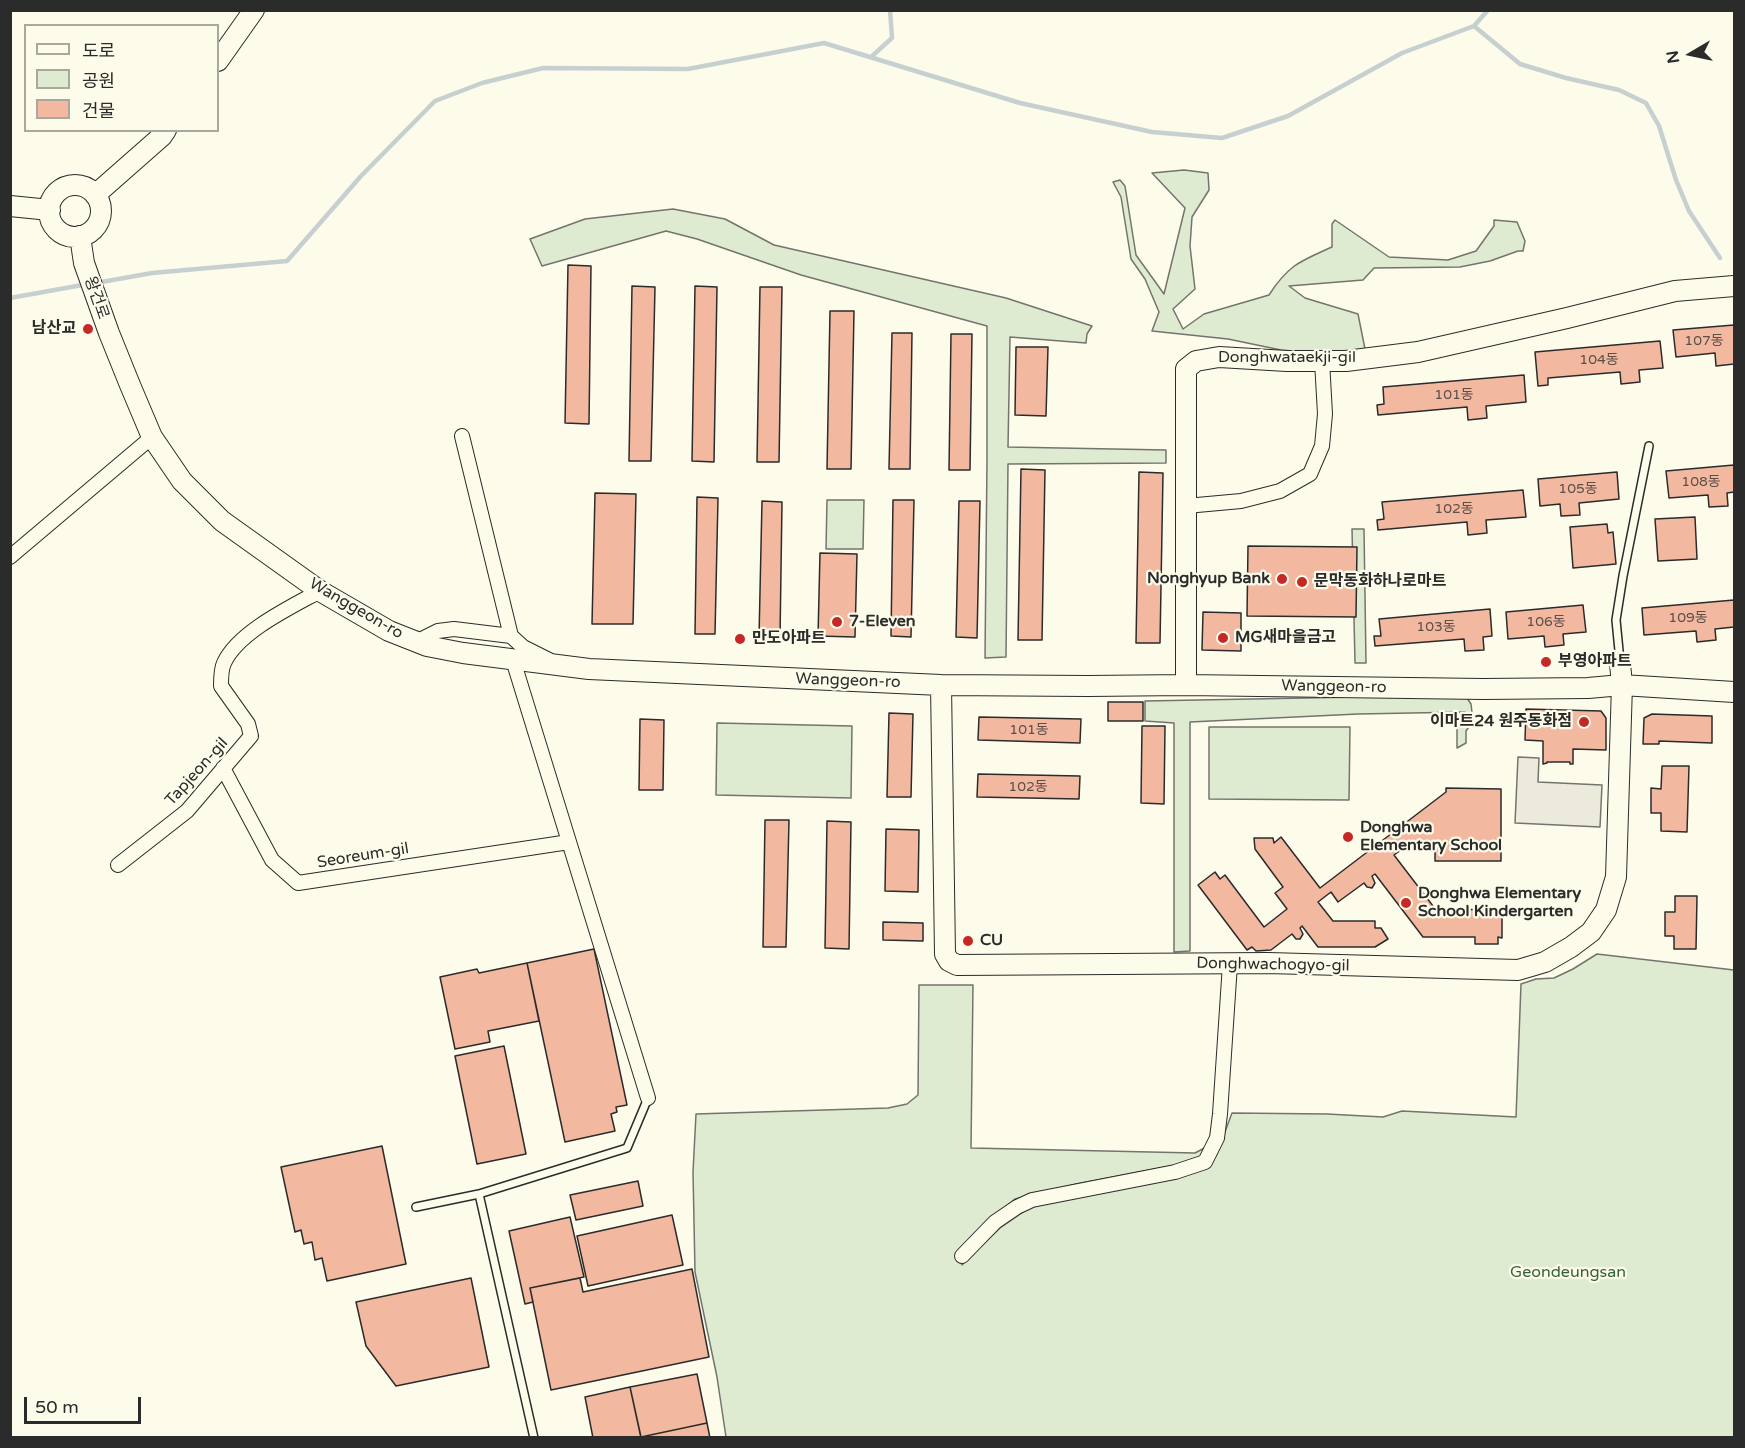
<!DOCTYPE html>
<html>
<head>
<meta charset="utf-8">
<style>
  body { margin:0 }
  #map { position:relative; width:1745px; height:1448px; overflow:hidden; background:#fdfbea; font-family:"Varela Round","Noto Sans KR",sans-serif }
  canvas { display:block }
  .frame { position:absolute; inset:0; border:12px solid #2b2b2b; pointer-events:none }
  .legend { position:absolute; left:24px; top:24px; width:195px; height:108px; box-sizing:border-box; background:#fdfbea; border:2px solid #a9a89e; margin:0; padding:8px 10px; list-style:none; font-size:18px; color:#2b2b2b }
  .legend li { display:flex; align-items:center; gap:12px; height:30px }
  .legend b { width:30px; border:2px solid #a9a89e }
  .north { position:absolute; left:1661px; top:24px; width:60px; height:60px; -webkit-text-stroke:4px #fdfbea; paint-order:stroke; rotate:261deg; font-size:16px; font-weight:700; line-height:24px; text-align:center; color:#2b2b2b }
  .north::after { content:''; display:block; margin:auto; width:21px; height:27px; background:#2b2b2b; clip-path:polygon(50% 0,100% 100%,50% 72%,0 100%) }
  .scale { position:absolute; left:24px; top:1397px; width:117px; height:27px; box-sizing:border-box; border:3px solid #2b2b2b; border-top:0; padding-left:8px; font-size:18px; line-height:21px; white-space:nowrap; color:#2b2b2b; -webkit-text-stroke:4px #fdfbea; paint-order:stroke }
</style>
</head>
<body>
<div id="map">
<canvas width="1745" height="1448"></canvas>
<div class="frame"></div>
<ul class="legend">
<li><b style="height:8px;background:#fdfbea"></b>도로</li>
<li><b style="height:16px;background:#deebd1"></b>공원</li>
<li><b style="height:16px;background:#f2b8a0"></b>건물</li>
</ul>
<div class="north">N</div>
<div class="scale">50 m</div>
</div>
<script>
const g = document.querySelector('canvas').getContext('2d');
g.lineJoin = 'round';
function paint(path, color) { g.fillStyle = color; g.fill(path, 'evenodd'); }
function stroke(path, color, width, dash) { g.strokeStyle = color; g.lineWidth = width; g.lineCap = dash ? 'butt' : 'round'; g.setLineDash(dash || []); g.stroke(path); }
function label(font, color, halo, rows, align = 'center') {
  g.font = font + ' "Varela Round","Noto Sans KR",sans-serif'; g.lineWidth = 4.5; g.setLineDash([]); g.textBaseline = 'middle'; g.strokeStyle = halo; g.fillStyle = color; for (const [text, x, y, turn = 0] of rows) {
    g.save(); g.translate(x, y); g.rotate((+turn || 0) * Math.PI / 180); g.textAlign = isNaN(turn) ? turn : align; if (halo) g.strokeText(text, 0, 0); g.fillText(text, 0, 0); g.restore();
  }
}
const green = new Path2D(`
  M1184 170 1208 173 1209 190 1192 217 1190 246 1195 289 1173 309 1183 329 1204 314 1269 295C1289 264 1301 261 1332 247V224L1335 220 1389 257 1448 260 1476 251 1494 226V220L1517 222 1525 241 1523 251H1518L1490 261 1460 267 1374 268 1363 280 1289 286 1305 298 1358 314 1366 354H1326L1281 350 1228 339 1152 331 1159 312 1145 279 1131 259 1121 197 1113 182 1120 180 1125 186 1136 255 1164 294 1185 208 1152 173Z
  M673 209 725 219 774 245 1006 298 1092 326 1087 334 1086 343 1010 337 1008 447 1166 450V463L1008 464 1006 657 985 658 987 459V326L801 275 697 239 666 231 542 266 530 239 585 219Z
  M827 500H864L863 549H826Z
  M1352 529H1364L1366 663H1355Z
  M1465 695 1471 704 1473 721 1466 731V743L1457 748V729L1465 712 1358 714 1190 722V951L1174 952V723L1145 721V701Z
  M717 723 852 726 851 798 716 795Z
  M1209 727H1350L1349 800 1209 799Z
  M1597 954 1734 970V1437H726L717 1377 695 1272 693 1172 696 1114 888 1108 907 1104 918 1095 919 985H973L971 1148 1195 1153 1210 1145 1201 1158 1181 1164 1076 1184 1015 1199 991 1218 958 1257 962 1265 1000 1228 1029 1208 1058 1199 1210 1162 1216 1156 1232 1113 1327 1114 1383 1117 1402 1111 1516 1117 1521 984 1536 979 1554 978 1573 969Z`);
const parking = new Path2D(`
  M1518 757 1539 758 1538 782 1602 785 1600 827 1515 823Z`);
const stream = new Path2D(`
  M1474 26 1520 64 1566 78 1619 90 1646 103 1659 126 1676 180 1689 211 1720 258
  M871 57 892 38 890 10
  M96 283 152 273 287 261 361 176 435 101 482 83 543 68 688 69 824 43 1020 103 1152 132 1222 138 1288 116 1402 53 1474 26 1488 10
  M10 298 88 284`);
const building = new Path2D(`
  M568 265 591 266 589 424 565 423Z
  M632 286 655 287 651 461H629Z
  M695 286 717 287 714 462 692 461Z
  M760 287H782L779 462H757Z
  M830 311H854L851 469H827Z
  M1734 325V364L1716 366 1715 353 1676 357 1673 330Z
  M892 333H912L910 469H889Z
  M951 334H972L970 470H949Z
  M1660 341 1663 368 1639 370 1640 382 1621 384 1620 372 1548 378V385L1538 386 1535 352Z
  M1016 347H1048L1046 416 1015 415Z
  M1524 375 1526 402 1486 406 1487 418 1468 420 1467 407 1378 415 1377 405 1384 404 1383 387Z
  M1734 465V492L1727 493 1728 506 1709 507 1708 495 1669 498 1666 471Z
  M1021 469 1045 470 1042 640H1018Z
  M1139 472 1163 473 1160 643H1136Z
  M1617 472 1619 499 1579 503 1580 515 1561 516 1560 504 1540 506 1538 479Z
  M1523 490 1526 517 1486 520 1487 533 1468 535 1467 522 1378 530 1377 520 1384 519 1382 502Z
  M595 493 636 494 633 624H592Z
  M697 497 718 498 715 634H695Z
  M893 500H914L911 637 891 636Z
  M762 501 782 502 780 638 759 637Z
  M959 501H980L977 638 956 637Z
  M1695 517 1697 559 1658 561 1655 519Z
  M1607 524 1608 533 1613 532 1616 564 1573 568 1570 527Z
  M1248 546 1357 547 1356 617 1247 616Z
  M820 553 857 554 855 637 818 636Z
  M1734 600V627L1715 629 1716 640 1697 642 1696 631 1644 635 1642 608Z
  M1583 605 1586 632 1563 634 1564 645 1545 647 1544 636 1508 639 1506 612Z
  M1490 609 1492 636 1483 637 1484 650 1465 651 1464 639 1375 646 1374 636H1381L1379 619Z
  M1203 612 1241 613V651L1202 650Z
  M1108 702H1143V721H1108Z
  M1526 709 1601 711 1606 718V750L1573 749V764H1570V762H1547V763L1543 764V741L1525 740Z
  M889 713 913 714 911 797H887Z
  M1652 714 1712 716V743L1659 741V744H1643L1644 718Z
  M979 717 1081 719 1080 743 978 740Z
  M640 719 664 720 663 790H639Z
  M1142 726H1165L1164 804 1141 803Z
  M1662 766H1689L1687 832 1661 831V813H1651V788L1661 789Z
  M978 774 1080 776 1079 799 977 797Z
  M1446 788 1501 789V861H1435V849L1433 847 1404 848 1394 855 1433 906 1432 909 1502 910V938L1498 937V944H1475V937H1423L1375 874 1372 876 1375 883 1372 888 1367 887 1364 883 1338 902 1331 892 1318 902 1333 921H1375V928H1381L1388 939 1375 947H1318L1302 926 1300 928 1303 934 1300 939H1296L1292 934 1271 950 1256 951 1252 947 1247 950 1198 885 1215 872 1220 879 1225 875 1264 927 1287 909 1275 893 1283 887 1255 849 1254 838H1273L1274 843 1281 837 1320 888 1446 792Z
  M765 820H789L786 947H763Z
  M827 821 851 822 849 949 825 948Z
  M886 829 919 830 918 892 885 891Z
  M1675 896H1697L1696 949H1674V936H1665V912H1675Z
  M883 922 923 923V941L883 940Z
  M594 949 627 1105 616 1107 617 1112 611 1114 615 1131 565 1142 527 963Z
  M527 963 539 1021 488 1031 490 1042 455 1049 440 977 477 969 479 973Z
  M504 1046 526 1154 477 1164 455 1056Z
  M382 1146 406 1264 327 1281 322 1258 315 1260 312 1242 304 1244 301 1230 295 1232 281 1167Z
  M638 1181 643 1206 576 1220 570 1195Z
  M672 1215 683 1265 588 1286 577 1236Z
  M570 1217 584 1277 530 1288 533 1302 525 1304 509 1231Z
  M692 1269 709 1357 551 1390 530 1288 580 1278 583 1292Z
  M471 1278 489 1367 396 1386 366 1346 356 1302Z
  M697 1374 707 1423 641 1437 630 1387Z
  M630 1387 641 1438H593L585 1397Z
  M707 1423 710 1438H641V1437Z`);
const lane = new Path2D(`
  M1620 661 1616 620 1623 576 1649 446
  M416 1207 479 1194
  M534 1438 479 1194 627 1148 648 1098`);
const street = new Path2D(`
  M462 436 511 636 523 647 549 660
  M1186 506 1241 501 1280 491 1310 474 1322 446 1325 414 1322 361
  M10 557 152 437
  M416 642 438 631 454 629 511 636
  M513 660 648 1098
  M223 768 272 860 298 883 569 842
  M118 865 187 811 251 736 248 724 221 686C221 679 221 669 224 663 238 632 291 607 320 591
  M962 1256 995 1222 1017 1207 1032 1200 1175 1172 1205 1162 1217 1138 1220 1114 1230 964`);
const secondary = new Path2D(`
  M218 61 254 10
  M49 211a26 26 0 1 1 52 0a26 26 0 1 1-52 0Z
  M95 195 162 136 166 130
  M10 206 50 210
  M80 236 84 263 109 333 130 385 152 437 182 481 222 521 320 591 389 631 427 646 463 653 589 669 941 685 1088 686 1186 685 1483 689 1588 688 1622 685 1734 692
  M941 685 945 954 949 961 957 965 1268 963 1518 970 1545 962 1571 947 1591 932 1606 910 1616 877 1622 685 1620 663
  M1186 685V369L1196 361 1219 357 1287 361H1346L1418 352 1567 318 1675 291 1734 286`);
const markers = [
  [88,329,6,"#c62828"],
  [1282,579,6,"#c62828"],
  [1302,582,6,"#c62828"],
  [837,622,6,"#c62828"],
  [1223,638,6,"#c62828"],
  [740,639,6,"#c62828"],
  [1546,662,6,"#c62828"],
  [1584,722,6,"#c62828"],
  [1348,837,6,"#c62828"],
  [1406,903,6,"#c62828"],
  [968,941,6,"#c62828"]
];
const numberNames = [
  ["107동",1704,341],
  ["104동",1599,360],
  ["101동",1454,395],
  ["108동",1701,482],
  ["105동",1578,489],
  ["102동",1454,509],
  ["109동",1688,618],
  ["106동",1546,622],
  ["103동",1436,627],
  ["101동",1029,730],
  ["102동",1028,787]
];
const streetNames = [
  ["왕건로",96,298,71],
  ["Donghwataekji-gil",1287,358],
  ["Wanggeon-ro",356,609,30],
  ["Wanggeon-ro",848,681,2],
  ["Wanggeon-ro",1334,687,1],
  ["Tapjeon-gil",197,772,-48],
  ["Seoreum-gil",363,856,-9],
  ["Donghwachogyo-gil",1273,965,1]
];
const poiNames = [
  ["남산교",76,329,"right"],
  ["Nonghyup Bank",1270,579,"right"],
  ["문막동화하나로마트",1314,582],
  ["7-Eleven",849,622],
  ["MG새마을금고",1235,638],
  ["만도아파트",752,639],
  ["부영아파트",1558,662],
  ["이마트24 원주동화점",1572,722,"right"],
  ["Donghwa",1360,828],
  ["Elementary School",1360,846],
  ["Donghwa Elementary",1418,894],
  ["School Kindergarten",1418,912],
  ["CU",980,941]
];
const parkNames = [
  ["Geondeungsan",1568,1273]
];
paint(green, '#deebd1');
stroke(green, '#74746e', 1.5);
paint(parking, '#eceadb');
stroke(parking, '#74746e', 1.5);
stroke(stream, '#c7d0d0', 4.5);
paint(building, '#f2b8a0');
stroke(building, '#2b2b2b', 1.5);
stroke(lane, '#2b2b2b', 10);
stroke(street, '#2b2b2b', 16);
stroke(secondary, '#2b2b2b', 22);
stroke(lane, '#fdfbea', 7);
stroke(street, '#fdfbea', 14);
stroke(secondary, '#fdfbea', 20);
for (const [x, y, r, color] of markers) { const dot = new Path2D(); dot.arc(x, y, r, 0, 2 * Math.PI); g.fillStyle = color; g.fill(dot); stroke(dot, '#fdfbea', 2); }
label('14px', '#5d4e48', null, numberNames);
label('16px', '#2b2b2b', '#fdfbea', streetNames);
label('bold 16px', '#2b2b2b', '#fdfbea', poiNames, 'left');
label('16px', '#34623c', '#fdfbea', parkNames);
</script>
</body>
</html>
